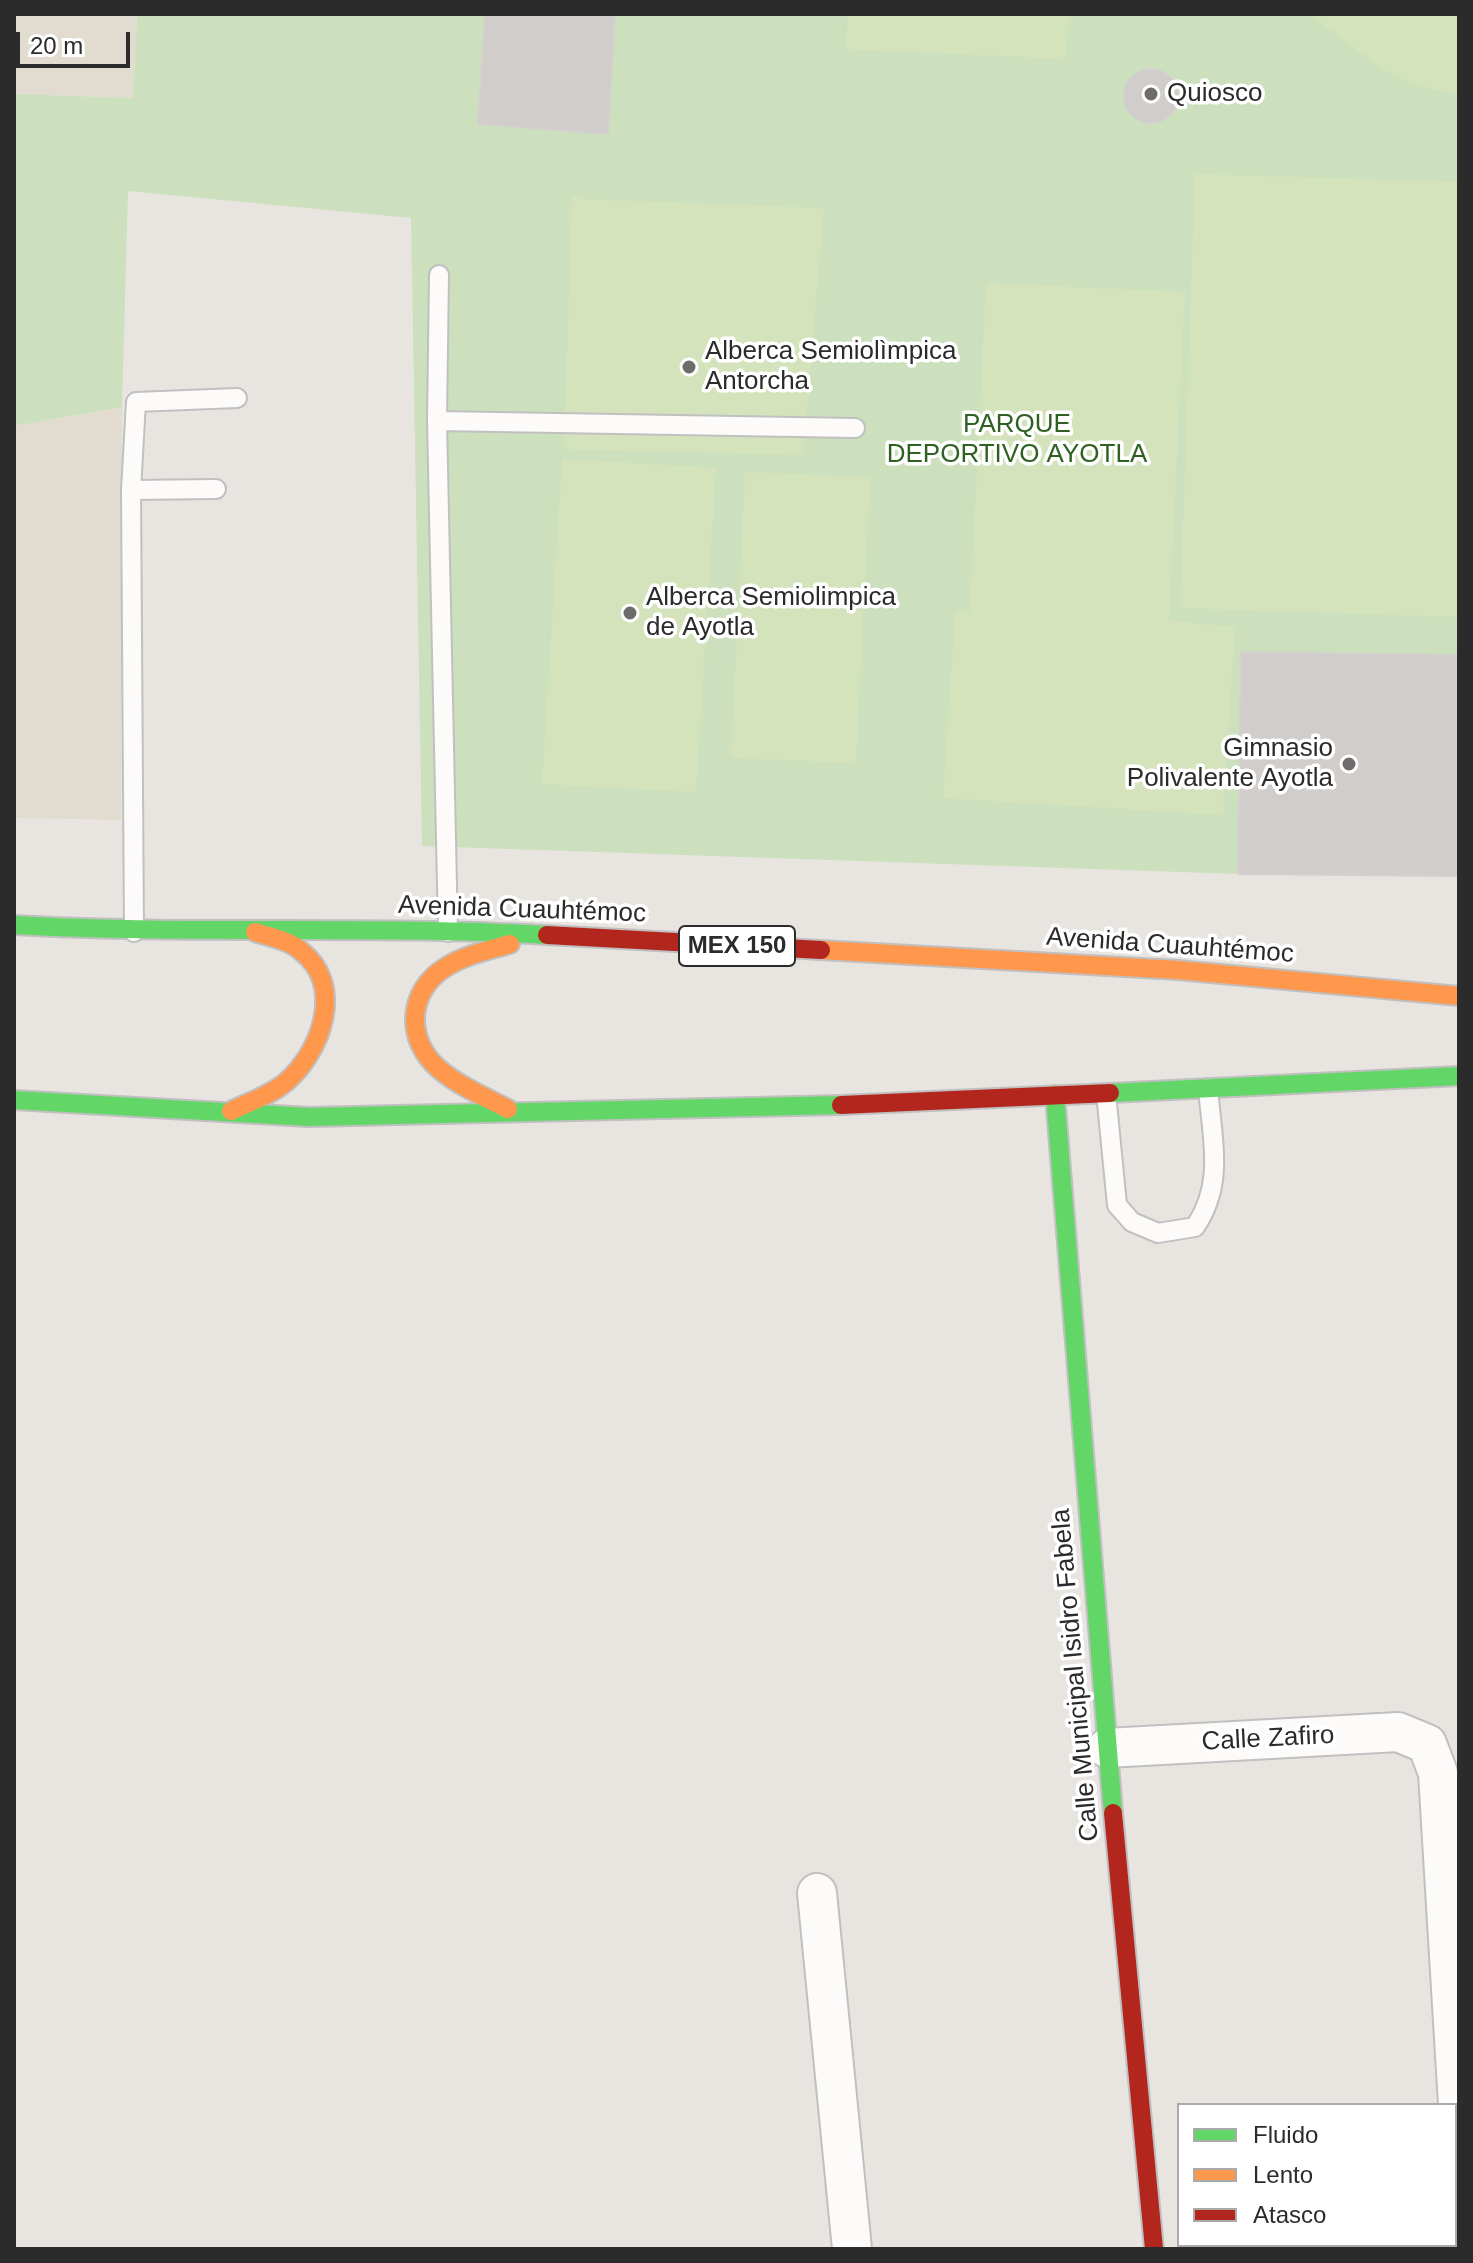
<!DOCTYPE html>
<html>
<head>
<meta charset="utf-8">
<style>
  body { margin:0 }
  #map { position:relative; width:1473px; height:2263px; overflow:hidden; background:#e8e5e1; font-family:Arial,sans-serif }
  canvas { display:block }
  .frame { position:absolute; inset:0; border:16px solid #2b2b2b; pointer-events:none }
  .legend { position:absolute; left:1177px; top:2103px; width:280px; height:144px; box-sizing:border-box; background:#fff; border:2px solid #aaa; margin:0; padding:10px 14px; list-style:none; font-size:24px; color:#2b2b2b }
  .legend li { display:flex; align-items:center; gap:16px; height:40px }
  .legend b { width:40px; border:2px solid #aaa }
  .scale { position:absolute; left:16px; top:32px; width:114px; height:36px; box-sizing:border-box; border:4px solid #2b2b2b; border-top:0; padding-left:10px; font-size:24px; line-height:28px; white-space:nowrap; color:#2b2b2b; -webkit-text-stroke:6px #fff; paint-order:stroke }
</style>
</head>
<body>
<div id="map">
<canvas width="1473" height="2263"></canvas>
<div class="frame"></div>
<ul class="legend">
<li><b style="height:10px;background:#63d668"></b>Fluido</li>
<li><b style="height:10px;background:#ff974d"></b>Lento</li>
<li><b style="height:10px;background:#b3261e"></b>Atasco</li>
</ul>
<div class="scale">20 m</div>
</div>
<script>
const g = document.querySelector('canvas').getContext('2d');
g.lineJoin = 'round';
function paint(path, color) { g.fillStyle = color; g.fill(path, 'evenodd'); }
function stroke(path, color, width, dash) { g.strokeStyle = color; g.lineWidth = width; g.lineCap = dash ? 'butt' : 'round'; g.setLineDash(dash || []); g.stroke(path); }
function label(font, color, halo, rows, align = 'center') {
  g.font = font + ' Arial,sans-serif'; g.lineWidth = 7; g.setLineDash([]); g.textBaseline = 'middle'; g.strokeStyle = halo; g.fillStyle = color; for (const [text, x, y, turn = 0] of rows) {
    g.save(); g.translate(x, y); g.rotate((+turn || 0) * Math.PI / 180); g.textAlign = isNaN(turn) ? turn : align; if (halo) g.strokeText(text, 0, 0); g.fillText(text, 0, 0); g.restore();
  }
}
const education = new Path2D(`
  M14 14H137L133 98 14 94Z
  M122 407 121 820 14 818V426Z`);
const green = new Path2D(`
  M137 14H1459V876L1238 874 422 846 411 218 128 191 122 407 14 426V94L133 98Z`);
const pitch = new Path2D(`
  M848 14H1069L1066 59 846 49Z
  M1309 14H1459V94L1416 86 1381 68Z
  M1195 174 1459 182V617L1180 608Z
  M572 195 583 199 824 208 803 455 564 449Z
  M986 283 1185 292 1169 621 1235 627 1223 815 943 798 955 611 970 612Z
  M562 459 716 468 696 792 542 784Z
  M745 472 870 477 856 763 731 758Z`);
const building = new Path2D(`
  M485 14H615L608 134 478 124Z
  M1124 96a27 27 0 1 1 54 0a27 27 0 1 1-54 0Z
  M1241 652 1459 655V876L1238 874Z`);
const lane = new Path2D(`
  M437 421 439 275
  M131 490 136 402 237 398
  M134 932 131 490 216 489
  M448 932 437 421 855 428
  M1106 1093 1117 1205 1132 1222 1158 1233 1195 1227C1225 1183 1212 1139 1208 1088`);
const street = new Path2D(`
  M1107 1748 1398 1732 1427 1744 1438 1773 1459 2121
  M817 1893 852 2249`);
const fast = new Path2D(`
  M14 925C191 935 369 925 547 935
  M1110 1093 1459 1076
  M1055 1095 1113 1813
  M14 1100 309 1117 841 1105`);
const slow = new Path2D(`
  M821 950 1178 970 1459 996
  M508 1109C485 1097 459 1086 439 1069 405 1040 407 991 446 967 465 955 489 950 510 944
  M231 1111C249 1102 271 1095 286 1082 322 1051 345 985 301 951 289 940 270 937 255 932`);
const jam = new Path2D(`
  M547 935 821 950
  M841 1105 1110 1093
  M1113 1813 1154 2249`);
const markers = [
  [1151,94,8,"#6d6c6b"],
  [689,367,8,"#6d6c6b"],
  [630,613,8,"#6d6c6b"],
  [1349,764,8,"#6d6c6b"]
];
const shields = [
  [737,946,116]
];
const shieldNames = [
  ["MEX 150",737,946]
];
const poiNames = [
  ["Quiosco",1167,94],
  ["Alberca Semiolìmpica",705,352],
  ["Antorcha",705,382],
  ["Alberca Semiolimpica",646,598],
  ["de Ayotla",646,628],
  ["Gimnasio",1333,749,"right"],
  ["Polivalente Ayotla",1333,779,"right"]
];
const parkNames = [
  ["PARQUE",1017,425],
  ["DEPORTIVO AYOTLA",1017,455]
];
const streetNames = [
  ["Avenida Cuauhtémoc",522,910,2],
  ["Avenida Cuauhtémoc",1170,946,4],
  ["Calle Municipal Isidro Fabela",1076,1675,-95],
  ["Calle Zafiro",1268,1739,-3]
];
paint(education, '#e2dcd0');
paint(green, '#cce0bd');
paint(pitch, '#d5e3bc');
paint(building, '#d0cdca');
stroke(building, '#d3d1cd', 2);
stroke(lane, '#c1c0c0', 22);
stroke(street, '#c1c0c0', 42);
stroke(fast, '#c1c0c0', 22);
stroke(slow, '#c1c0c0', 22);
stroke(jam, '#c1c0c0', 22);
stroke(lane, '#fcfbfa', 18);
stroke(street, '#fcfbfa', 38);
stroke(fast, '#63d668', 18);
stroke(slow, '#ff974d', 18);
stroke(jam, '#b3261e', 18);
for (const [x, y, r, color] of markers) { const dot = new Path2D(); dot.arc(x, y, r, 0, 2 * Math.PI); g.fillStyle = color; g.fill(dot); stroke(dot, '#fff', 3); }
for (const [x, y, w] of shields) { const box = new Path2D(); box.roundRect(x - w / 2, y - 20, w, 40, 6); g.fillStyle = '#fff'; g.fill(box); stroke(box, '#2b2b2b', 2); }
label('bold 24px', '#2b2b2b', null, shieldNames);
label('26px', '#2b2b2b', '#fff', poiNames, 'left');
label('26px', '#2f6122', '#fff', parkNames);
label('26px', '#2b2b2b', '#fff', streetNames);
</script>
</body>
</html>
